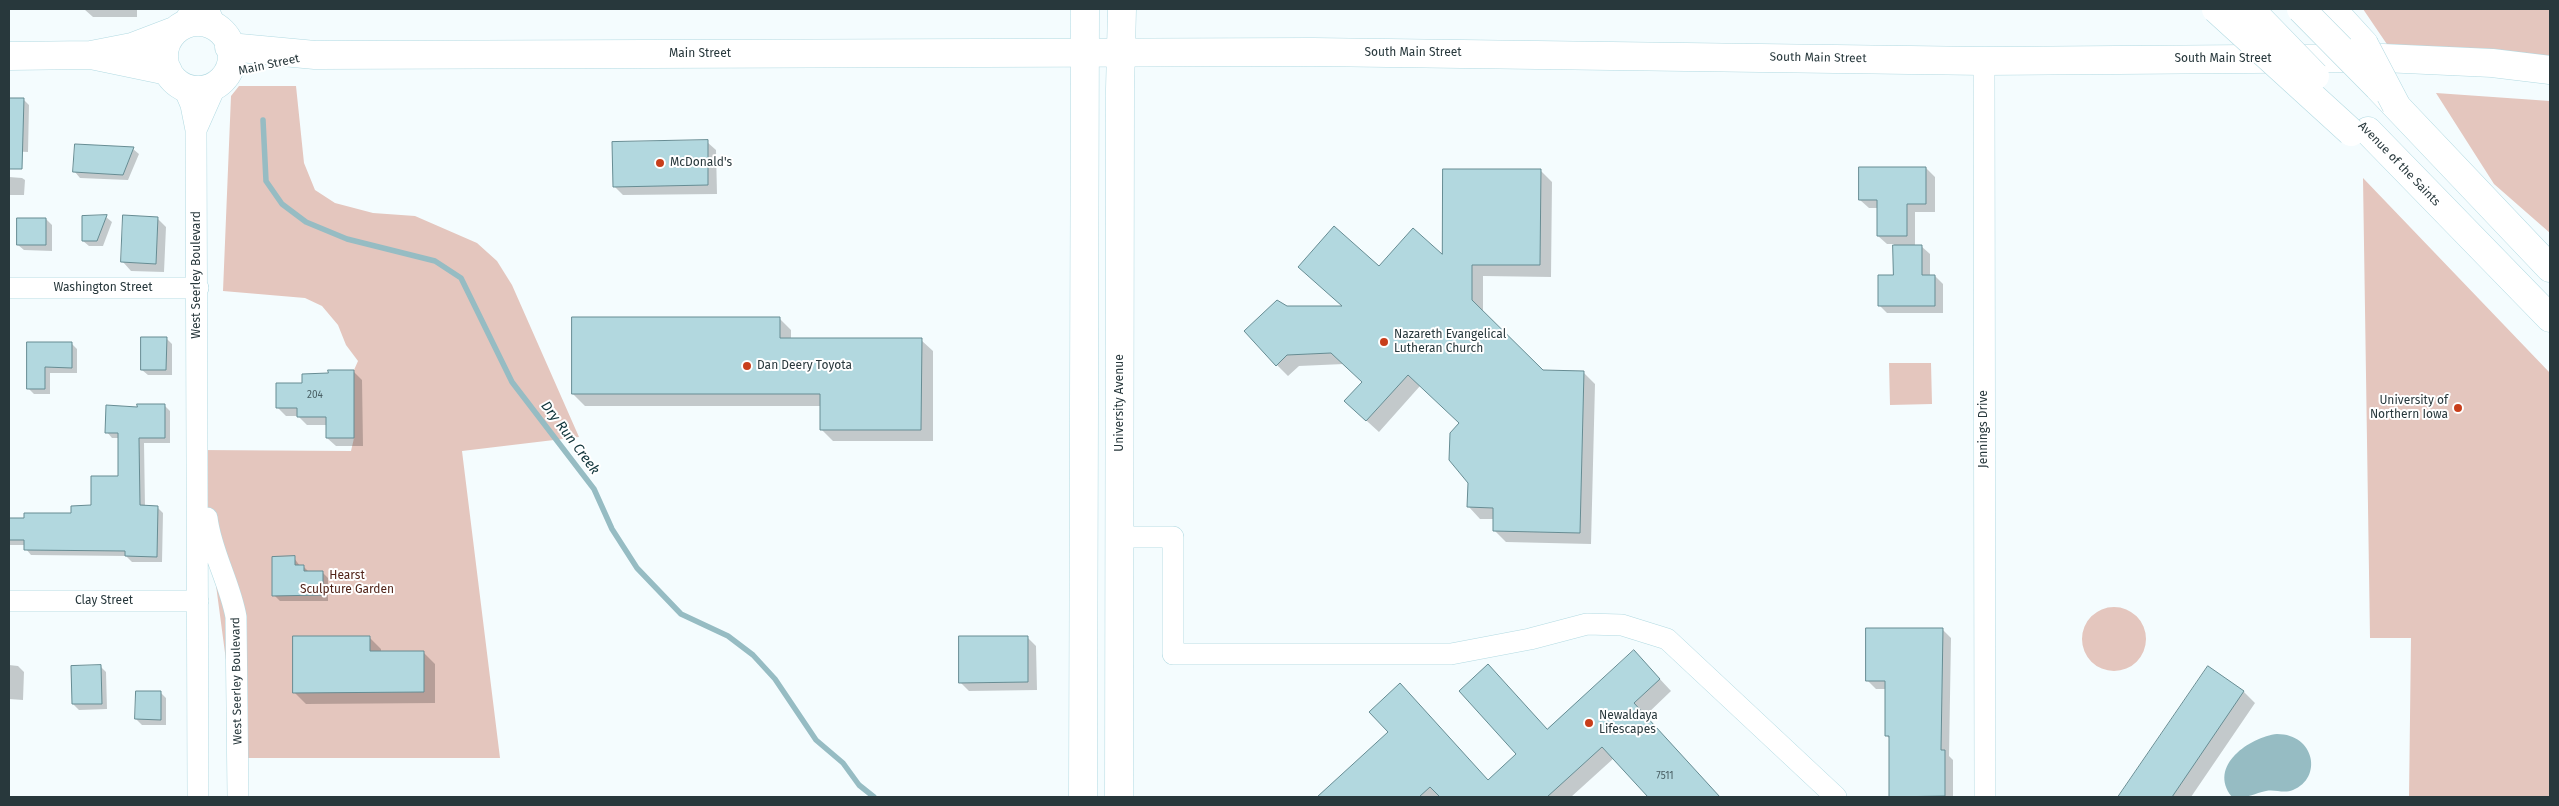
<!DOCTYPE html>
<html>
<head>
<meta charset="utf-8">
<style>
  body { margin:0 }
  #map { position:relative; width:2559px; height:806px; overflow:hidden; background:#f4fcfe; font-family:"Fira Sans",sans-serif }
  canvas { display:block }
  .frame { position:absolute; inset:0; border:10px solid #28383c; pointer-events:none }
</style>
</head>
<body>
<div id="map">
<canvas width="2559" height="806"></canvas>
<div class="frame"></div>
</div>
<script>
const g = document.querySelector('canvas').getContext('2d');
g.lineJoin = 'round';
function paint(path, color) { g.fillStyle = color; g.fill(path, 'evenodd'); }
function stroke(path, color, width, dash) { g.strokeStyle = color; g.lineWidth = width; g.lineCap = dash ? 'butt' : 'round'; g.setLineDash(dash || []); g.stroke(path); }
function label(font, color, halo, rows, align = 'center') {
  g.font = font + ' "Fira Sans",sans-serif'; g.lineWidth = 4; g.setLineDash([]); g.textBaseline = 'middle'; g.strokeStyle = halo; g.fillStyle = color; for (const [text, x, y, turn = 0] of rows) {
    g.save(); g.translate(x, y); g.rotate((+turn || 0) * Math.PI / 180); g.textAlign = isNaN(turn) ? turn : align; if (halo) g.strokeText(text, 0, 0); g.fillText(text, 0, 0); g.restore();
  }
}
const green = new Path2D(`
  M2363 9H2550V70L2397 59Z
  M239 86H296L304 163 315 190 335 203 373 213 415 216 477 243 497 261 512 285 579 437 462 451 500 758H239L198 450 351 451 354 438V370L358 361 346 345 338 325 322 306 305 298 223 291 231 96Z
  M2436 93 2550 101V233L2494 184Z
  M2363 178 2550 373V797H2409L2411 638H2370Z
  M1889 363H1931L1932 404 1890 405Z
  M2082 639a32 32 0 1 1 64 0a32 32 0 1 1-64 0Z`);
const water = new Path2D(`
  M2277 734C2315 734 2323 778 2293 790 2284 794 2275 789 2266 791 2252 794 2247 799 2232 797 2207 766 2250 737 2277 734Z`);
const shadow = new Path2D(`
  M84 9H137V17H93Z
  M9 99H23L29 105 28 152 9 151Z
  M707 142 716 150 717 194 623 195 614 186Z
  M133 149 139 154 128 180 80 178 75 172Z
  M1926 168 1935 177V212H1915V246H1921L1930 254V276H1935L1943 284V313H1887L1879 305 1894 276V244H1887L1878 236V208H1869L1860 200Z
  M1540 170 1552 182 1551 277 1483 276V313L1542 371 1583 372 1595 384 1591 544 1506 542 1494 530V519H1480L1469 507V483L1461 423 1420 386 1379 432 1358 413 1364 382 1344 364 1299 366 1288 376 1277 365 1286 307H1344L1379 268 1443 257Z
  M9 177 22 178 25 180 24 195H9Z
  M83 217H106L112 222 103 246H89L83 241Z
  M157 218 166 227 164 272 131 271 123 262Z
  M46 219 52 225V251L24 250 18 245Z
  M779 318 791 330V340H921L933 351V441H833L821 429V406H585L573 394Z
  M166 338 172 344V375H148L142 370Z
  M28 343 72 344 77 349V373H50V394H34L28 388Z
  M353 371 362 380 363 446H336L327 438V425H307L298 416H286L277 407 303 384Z
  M164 405 170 411V443H144L145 507H157L163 513 162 562H132L126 556 31 555 26 549V545H9V520L72 514 93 507 120 477V438H112L107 432 138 408Z
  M294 558 300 566H303L309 572H322L328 578V601H280L274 595Z
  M1942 629 1951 638 1949 756 1953 760V797H1889L1891 740 1886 735V689H1876L1867 680Z
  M369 637 381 649V652H423L435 664V703L306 704 294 692Z
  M1027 637 1036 646 1037 690 969 691 960 682Z
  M1645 663 1671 691 1645 716 1719 797H1650L1614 758 1571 797H1319L1389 732 1489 781 1548 731Z
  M9 665 18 666 24 672 23 700 9 699Z
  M100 666 106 672 107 709 79 710 73 704Z
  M2208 667 2244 692 2255 703 2191 797H2120Z
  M160 692 166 698V725H142L136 719Z`);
const stream = new Path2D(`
  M263 120 266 181 282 204 306 222 347 239 435 261 461 278 512 382 594 489 612 529 637 568 681 614 728 636 753 655 775 679 816 740 843 763 859 785 874 797`);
const building = new Path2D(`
  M9 98H24L22 169H9Z
  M708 140V185L613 187 612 142Z
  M75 144 134 147 123 175 73 172Z
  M1859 167H1926V204H1907V236H1877V200H1859Z
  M1443 169H1541L1540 265H1472V300L1543 370 1584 371 1580 533 1493 531V508L1467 507 1468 483 1449 460 1450 433 1459 423 1408 375 1366 421 1344 401 1362 382 1331 353 1287 355 1276 366 1244 331 1277 300 1287 306H1342L1298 267 1334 226 1379 266 1413 228 1442 254Z
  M107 215 97 241H82V216Z
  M123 215 158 217 156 264 121 262Z
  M17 218H46V245H17Z
  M1893 245H1922V275H1935V306H1878V275H1893Z
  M572 317H780V338H922L921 430H820V394H572Z
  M141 337H167L166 370H141Z
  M27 342H72V368L45 367V389H27Z
  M328 370H354V438H326V417H297V408H276V383H302V374L328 373Z
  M137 404H165V438H139L140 505 158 506 157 557 125 556V551L24 550V540H9V518H24V513H71V506L91 505V476H118V433H105L106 405 137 407Z
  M295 556V565H304V571H323V595L272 596V557Z
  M1866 628H1943L1941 750H1945V796L1889 797V736H1885V681H1866Z
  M293 636H370V651H424V692L293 693Z
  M959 636H1028V682L959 683Z
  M1634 650 1660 679 1634 703 1720 797H1648L1602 747 1547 797H1440L1430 787 1419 797H1317L1388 732 1369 712 1400 683 1488 780 1516 754 1459 691 1488 664 1547 729Z
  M101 665 102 704H72L71 666Z
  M2208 666 2244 691 2172 797H2118Z
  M136 691H161V720L135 719Z`);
const street = new Path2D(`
  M208 9 216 27
  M183 25 191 9
  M1984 61 1985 797
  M183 86 191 105 196 130 216 85
  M196 130 198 797
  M9 288H198
  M207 518C211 552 230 583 236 617L238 797
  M1120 537H1173V654H1451L1530 639 1587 624 1622 625 1667 639 1836 797
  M9 601H198`);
const secondary = new Path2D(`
  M164 56a34 34 0 1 1 68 0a34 34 0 1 1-68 0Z
  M229 47 315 55 1313 52 1984 61 2383 58 2492 63 2550 70
  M9 56 91 55
  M168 71 91 55 132 47 174 31`);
const primary = new Path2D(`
  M1083 797 1085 9
  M1119 797 1120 89 1122 9`);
const highway = new Path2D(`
  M2332 9 2364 44
  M2379 88 2550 268
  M2368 131 2550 318`);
const highwayBridge = new Path2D(`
  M2216 9 2351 132
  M2250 9 2315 76
  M2301 9 2378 87
  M2364 44 2396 105`);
const markers = [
  [660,163,5,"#c83e1b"],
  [1384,342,5,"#c83e1b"],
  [747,366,5,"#c83e1b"],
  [2458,408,5,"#c83e1b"],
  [1589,723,5,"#c83e1b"]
];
const numberNames = [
  ["204",315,395],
  ["7511",1665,776]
];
const streetNames = [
  ["South Main Street",1413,53],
  ["Main Street",700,54],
  ["South Main Street",1818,58,1],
  ["South Main Street",2223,59],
  ["Main Street",269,65,-12],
  ["Avenue of the Saints",2399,164,46],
  ["West Seerley Boulevard",197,275,-90],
  ["Washington Street",103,288],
  ["University Avenue",1120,403,-90],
  ["Jennings Drive",1984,429,-90],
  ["Clay Street",104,601],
  ["West Seerley Boulevard",237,681,-91]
];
const poiNames = [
  ["McDonald's",670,163],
  ["Nazareth Evangelical",1394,335],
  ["Lutheran Church",1394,349],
  ["Dan Deery Toyota",757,366],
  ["University of",2448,401,"right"],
  ["Northern Iowa",2448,415,"right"],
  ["Newaldaya",1599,716],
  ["Lifescapes",1599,730]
];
const parkNames = [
  ["Hearst",347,576],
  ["Sculpture Garden",347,590]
];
const waterNames = [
  ["Dry Run Creek",570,438,53]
];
paint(green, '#e4c6be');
paint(water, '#96bcc3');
paint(shadow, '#0003');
stroke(stream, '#96bcc3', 5.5);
paint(building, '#b2d8df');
stroke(building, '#668c93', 1);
stroke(street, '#b2dae2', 22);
stroke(secondary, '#b2dae2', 29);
stroke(primary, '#b2dae2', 29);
stroke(highway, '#b2dae2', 29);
stroke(street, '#fff', 21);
stroke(secondary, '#fff', 28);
stroke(primary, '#fff', 28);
stroke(highway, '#fff', 28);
stroke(highwayBridge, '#b2dae2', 29, []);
stroke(highwayBridge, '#fff', 28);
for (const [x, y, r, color] of markers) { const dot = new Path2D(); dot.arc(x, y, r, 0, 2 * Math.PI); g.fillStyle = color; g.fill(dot); stroke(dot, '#fff', 2); }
label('10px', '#4a6065', null, numberNames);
label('12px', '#28383c', '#fff', streetNames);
label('12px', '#28383c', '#fff', poiNames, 'left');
label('12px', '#512318', '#fff', parkNames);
label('italic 14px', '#0e3339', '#fff', waterNames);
</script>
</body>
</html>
